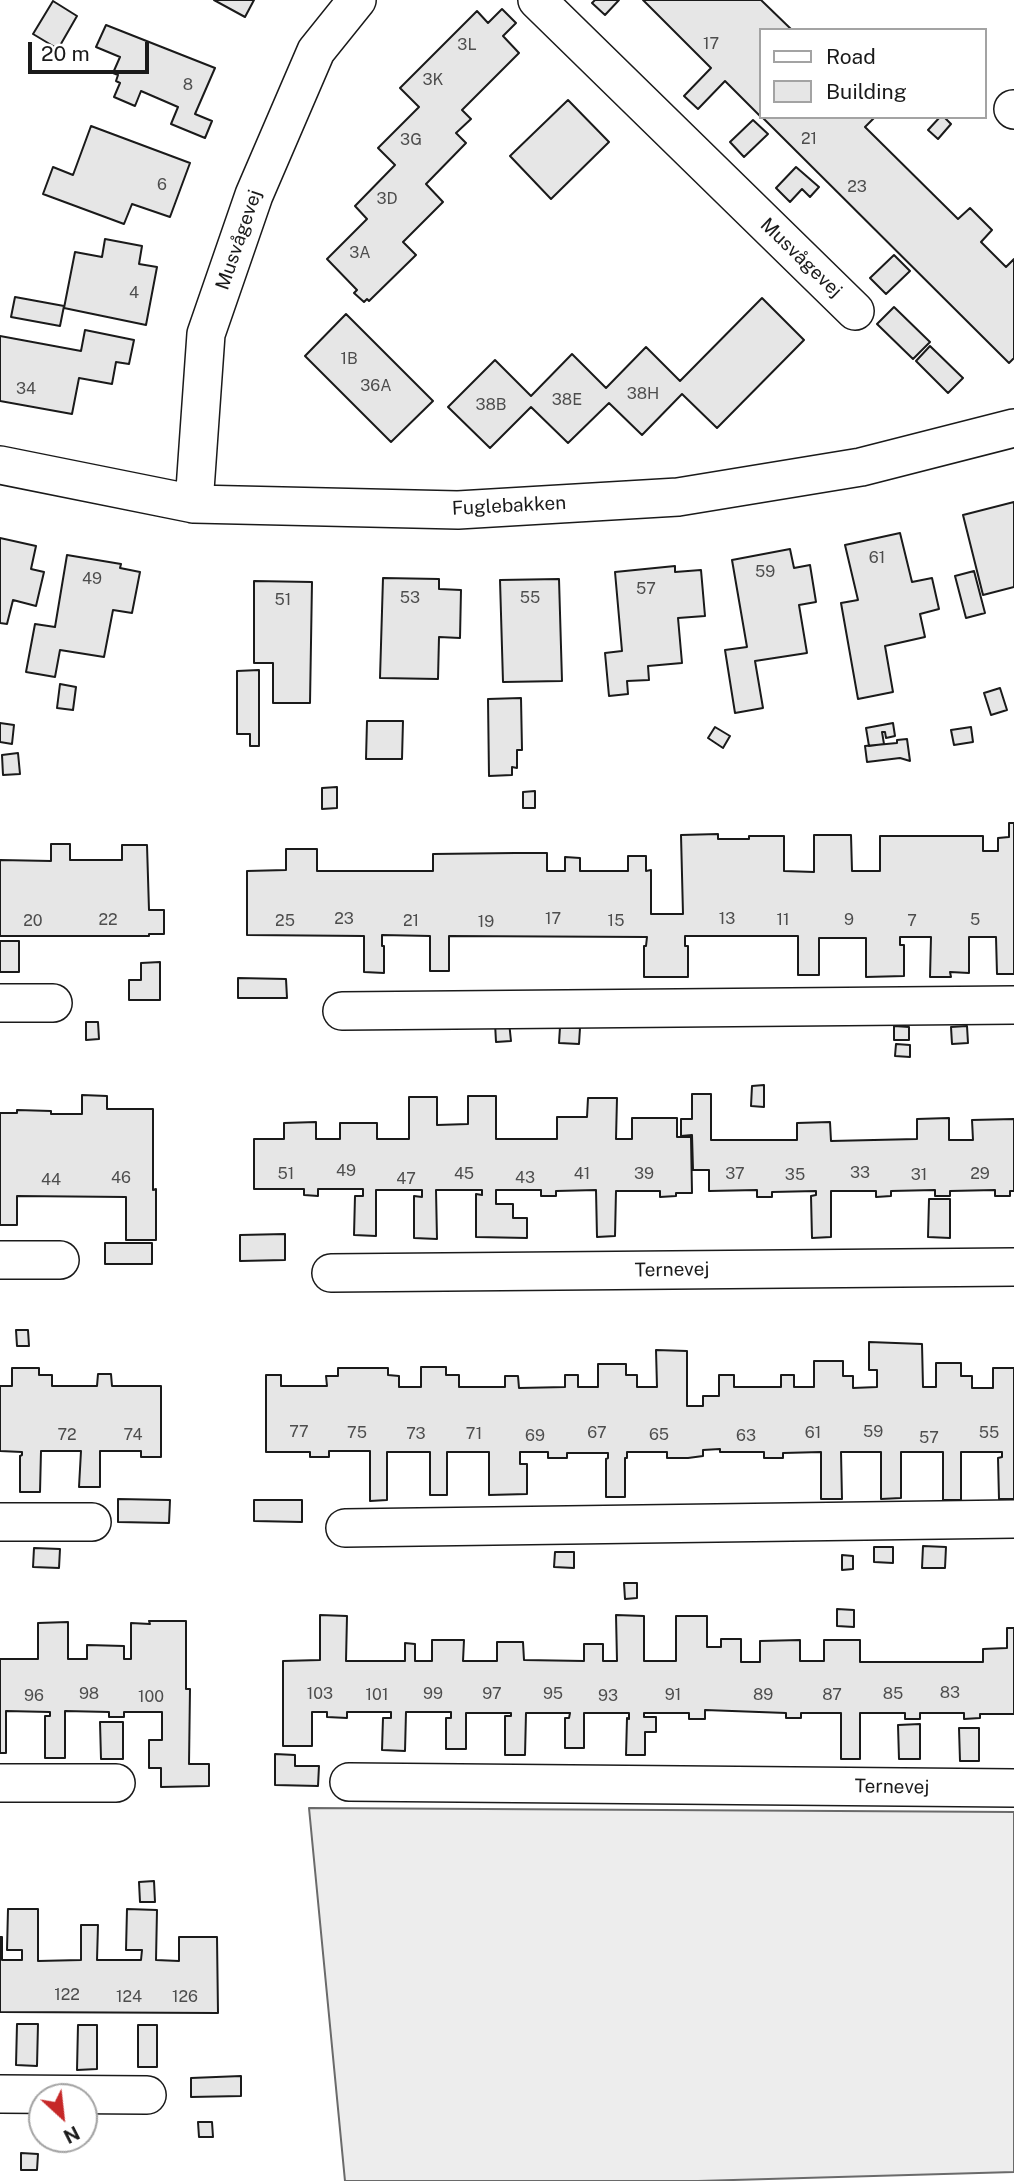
<!DOCTYPE html>
<html>
<head>
<meta charset="utf-8">
<style>
  body { margin:0 }
  #map { position:relative; width:1014px; height:2181px; overflow:hidden; background:#fff; font-family:"Public Sans",sans-serif }
  canvas { display:block }
  .legend { position:absolute; left:759px; top:28px; width:228px; height:91px; box-sizing:border-box; background:#fff; border:2px solid #a3a3a3; margin:0; padding:9px 12px; list-style:none; font-size:21px; color:#1a1a1a }
  .legend li { display:flex; align-items:center; gap:14px; height:35px }
  .legend b { width:35px; border:2px solid #a3a3a3 }
  .north { position:absolute; left:28px; top:2083px; width:70px; height:70px; box-sizing:border-box; background:#fff; border:2px solid #a3a3a3; border-radius:50%; rotate:153deg; font-size:19px; font-weight:700; line-height:28px; text-align:center; color:#1a1a1a }
  .north::after { content:''; display:block; margin:auto; width:24px; height:32px; background:#c62828; clip-path:polygon(50% 0,100% 100%,50% 72%,0 100%) }
  .scale { position:absolute; left:28px; top:42px; width:121px; height:32px; box-sizing:border-box; border:4px solid #1a1a1a; border-top:0; padding-left:9px; font-size:21px; line-height:24px; white-space:nowrap; color:#1a1a1a; -webkit-text-stroke:5px #fff; paint-order:stroke }
</style>
</head>
<body>
<div id="map">
<canvas width="1014" height="2181"></canvas>
<ul class="legend">
<li><b style="height:9px;background:#fff"></b>Road</li>
<li><b style="height:19px;background:#e6e6e6"></b>Building</li>
</ul>
<div class="north">N</div>
<div class="scale">20 m</div>
</div>
<script>
const g = document.querySelector('canvas').getContext('2d');
g.lineJoin = 'round';
function paint(path, color) { g.fillStyle = color; g.fill(path, 'evenodd'); }
function stroke(path, color, width, dash) { g.strokeStyle = color; g.lineWidth = width; g.lineCap = dash ? 'butt' : 'round'; g.setLineDash(dash || []); g.stroke(path); }
function label(font, color, halo, rows, align = 'center') {
  g.font = font + ' "Public Sans",sans-serif'; g.lineWidth = 5; g.setLineDash([]); g.textBaseline = 'middle'; g.strokeStyle = halo; g.fillStyle = color; for (const [text, x, y, turn = 0] of rows) {
    g.save(); g.translate(x, y); g.rotate((+turn || 0) * Math.PI / 180); g.textAlign = isNaN(turn) ? turn : align; if (halo) g.strokeText(text, 0, 0); g.fillText(text, 0, 0); g.restore();
  }
}
const built = new Path2D(`
  M309 1808 1014 1812V2172L698 2181H345Z`);
const building = new Path2D(`
  M214 0H254L245 17Z
  M595 0H619L605 15 592 3Z
  M643 0H761L792 30H760V116L725 81 698 109 684 96 711 68Z
  M53 1 77 16 58 49 33 34Z
  M502 9 516 23 503 36 519 53 462 110 471 119 456 133 466 143 426 184 443 202 403 242 416 255 369 301 367 299 364 302 354 293 357 290 327 259 367 219 355 206 395 165 378 148 419 107 400 88 477 11 488 23Z
  M106 25 215 68 195 114 212 121 205 138 171 124 178 107 141 91 135 106 114 97 120 83 116 81 118 75 113 73 120 57 96 47Z
  M568 100 609 142 551 199 510 156Z
  M762 117H875L865 127 958 219 970 208 992 230 981 242 1006 267 1014 259V358L1009 363Z
  M940 117H944L951 124 938 139 928 130Z
  M753 120 768 134 744 157 730 142Z
  M91 126 190 163 170 217 132 204 124 224 43 194 53 167 73 175Z
  M796 167 819 187 810 197 802 189 790 202 776 188Z
  M105 239 142 246 139 264 157 267 146 325 64 308 75 252 102 257Z
  M894 255 910 271 886 294 870 278Z
  M15 297 64 306 60 326 11 317Z
  M762 298 804 340 717 428 682 394 642 435 609 403 568 443 531 407 490 448 448 407 495 360 531 396 572 354 606 388 646 347 680 381Z
  M894 307 930 342 913 359 877 324Z
  M346 314 433 401 391 442 305 356Z
  M85 330 134 340 129 364 116 362 112 384 79 378 72 414 0 401V336L81 351Z
  M930 346 963 378 948 393 916 361Z
  M1014 502V587L983 595 963 515Z
  M900 533 912 582 932 578 939 609 920 614 925 637 885 646 893 692 858 699 841 603 858 600 845 545Z
  M0 538 36 546 31 569 44 572 36 606 13 600 7 624 0 623Z
  M790 549 794 568 810 565 816 602 799 605 807 653 755 661 763 708 735 713 725 650 747 647 732 560Z
  M67 555 121 564 120 568 140 572 132 613 113 610 104 657 60 650 55 677 26 672 35 624 55 627Z
  M675 566V572L701 570 705 616 678 618 682 663 648 666 649 680 627 681 628 694 609 696 605 653 622 651 615 572Z
  M974 571 985 613 966 618 955 576Z
  M383 578 439 579V589L461 590 460 638 439 637 438 679 380 678Z
  M559 579 562 681 503 682 500 580Z
  M254 581 312 582 310 703H273V663H254Z
  M259 670V746H250V734H237V671Z
  M60 684 76 687 73 710 57 708Z
  M1000 688 1007 710 991 715 984 693Z
  M521 698 522 750H517V768L512 767V775L489 776 488 699Z
  M367 721H403L402 759H366Z
  M0 723 14 725 12 744 0 742Z
  M893 723 895 736 886 738 885 732H882L884 744 869 746 866 728Z
  M715 727 730 736 723 748 708 738Z
  M971 727 973 742 954 745 951 730Z
  M907 739 910 761 900 758 867 762 865 746 897 743V740Z
  M18 753 20 774 3 775 2 755Z
  M337 787V808L322 809V788Z
  M535 791V808H523V792Z
  M1009 823H1014V974H997L996 937H969V973L950 972 951 977H930L931 937H900V945H904V976L866 977V938H819V975H798V936H685V946H688V977H644V946H646L647 937 449 936V971H430V936L382 935V946H384V973L364 972V936L247 935V871L286 870V849H317V871H433V854L515 853H547V871H565V857L580 858V871H628V856H646V871L651 870V914H683L681 835 718 834V839H749V836H784V871L814 872V835H851L852 871H880V836H983V851H998V838L1009 837Z
  M51 844H70V860H122V845H147L149 910H164V934H149V936H0V860L51 861Z
  M0 941H19V972H0Z
  M160 962V1000H129V980H141V963Z
  M238 978 286 979 287 998H238Z
  M86 1022H98L99 1039 86 1040Z
  M509 1022 511 1041 496 1042 495 1023Z
  M894 1026 909 1027V1040H894Z
  M967 1026 968 1043 952 1044 951 1027Z
  M560 1027 580 1028 579 1044 559 1043Z
  M896 1044 910 1045V1057L895 1056Z
  M764 1085V1107L751 1106 752 1086Z
  M692 1094H711V1140H797V1123L830 1122 831 1141 917 1139V1119L949 1118V1140H973L972 1120 1014 1119V1191H1010V1196H995V1190L950 1191V1196H935V1190L891 1191V1196L876 1197V1191H831V1237L812 1238 811 1196 816 1195V1191L772 1192V1197H757V1190L709 1191V1170H693L692 1135 681 1136V1119H692Z
  M82 1095 107 1096V1109H153V1190L156 1189V1240H126V1197L17 1196V1225H0V1113H17V1110L51 1111V1114H82Z
  M468 1096H496V1139H557V1117H587L588 1098H617L616 1139H632V1118H677V1137H691L692 1193H676V1196L660 1197V1191H616L615 1236 597 1237 596 1190 556 1191V1196H541V1190H496V1204H513V1218H527V1238L476 1237V1194L482 1195V1190H436L437 1239 414 1238V1196L422 1197V1190H376V1236L354 1235 355 1196H363V1189H318V1196L304 1195V1189H254V1139H284V1123L316 1122V1139H340V1123H377V1139H409V1097H437V1125L468 1124Z
  M929 1199H950V1238L928 1237Z
  M285 1234V1260L240 1261V1235Z
  M105 1243H152V1264H105Z
  M16 1330H28L29 1346H17Z
  M869 1342 922 1344 923 1387H936V1363H961V1376H972V1388H993V1368H1014V1499H999L998 1458 1002 1457V1452H961V1500H943V1452H901V1498L881 1499V1452H841L842 1499H821V1452L783 1453V1458H764V1452H720V1449L703 1450V1456L688 1458H667V1452H627V1458H625V1497H606V1459L608 1458V1453H567V1458H548V1452H520V1464H527V1494L489 1495V1452H447V1495H430V1452H387V1500L370 1501V1451H329V1457H310V1452H266V1375H281V1386H327L326 1376H338V1368H388V1375L399 1376V1387H421V1367H446V1375H459V1387H505V1376H518L519 1388 565 1387V1375H578V1387H598V1364H626V1375H637V1387H657L656 1350 687 1351V1406H703V1396H719V1375H734V1387H781V1375H794V1387H814V1361H843V1376H853V1388L877 1387V1370H869Z
  M12 1368H39V1375H52V1386H97L98 1374H111L112 1386H161V1457H141V1451H100V1487H79L81 1451H41L40 1492H20V1456L22 1455V1452L0 1451V1386H12Z
  M118 1499 170 1500 169 1523 118 1522Z
  M254 1500H302V1522L254 1521Z
  M923 1546 946 1547 945 1568H922Z
  M874 1547H893V1563L874 1562Z
  M34 1548 60 1549 59 1568 33 1567Z
  M555 1552H574V1568L554 1567Z
  M842 1555 853 1556V1569L842 1570Z
  M624 1583H637V1598L625 1599Z
  M837 1609 854 1610V1627L837 1626Z
  M320 1615 347 1616 346 1661H405V1643L415 1644V1661H432V1640H464L463 1661H497V1642H523L524 1660 584 1661V1644H603V1661H617L616 1615 644 1616V1661H676V1616H707V1647H721V1639H741V1662H760V1641L800 1640V1661H824V1640H860V1662H983V1649L1007 1648V1628H1014V1714H980V1718L964 1719V1713H920V1719H905V1713H860V1759H841V1713H801V1718H786V1713L705 1710V1719H689V1713H644V1717H656V1732H645V1755H626L627 1718 629 1719V1713H584V1748H565V1718H569L570 1713H526L525 1755H505V1716H511V1713H466V1749H446V1718H451V1712H406L405 1751 382 1750 383 1718H391V1712H347V1718L327 1717V1712H312V1746H283V1661L320 1660Z
  M149 1621H186V1689H190L189 1764H209V1786L161 1787V1768H149V1740H162V1712H124V1717H109V1712L65 1711V1758H45V1716H50V1712L6 1711V1753H0V1659H38V1623L68 1622V1659H87V1645L124 1646V1659H131V1623L150 1624Z
  M100 1722H123V1759H101Z
  M920 1724V1759H899L898 1725Z
  M959 1728H979V1761H960Z
  M275 1754 295 1755V1766H319L318 1786 275 1785Z
  M154 1881 155 1902H140L139 1882Z
  M8 1909H38V1961L81 1960V1925H98L97 1960H141L142 1950H126L127 1909 157 1910 156 1960 179 1961V1937H217L218 2013 0 2012V1937H2V1960H22V1950H7Z
  M17 2024H38L37 2066 16 2065Z
  M78 2025H97V2069L77 2070Z
  M138 2025H157V2067H138Z
  M241 2076V2096L191 2097V2078Z
  M198 2122H212L213 2137H199Z
  M21 2153 38 2154 37 2170H21Z`);
const street = new Path2D(`
  M537 0 855 311
  M1013 109 1014 110
  M0 465 194 504 458 510 678 497 861 467 1014 428
  M194 504 206 334 254 195 316 51 357 0
  M0 1003H53
  M342 1011 1014 1005
  M0 1260H60
  M331 1273 1014 1267
  M0 1522H92
  M345 1528 1014 1519
  M349 1782 1014 1788
  M0 1783H116
  M0 2094 147 2095`);
const numberNames = [
  ["17",711,44],
  ["3L",467,45],
  ["3K",433,80],
  ["8",188,85],
  ["21",809,139],
  ["3G",411,140],
  ["6",162,185],
  ["23",857,187],
  ["3D",387,199],
  ["3A",360,253],
  ["4",134,293],
  ["1B",349,359],
  ["36A",376,386],
  ["34",26,389],
  ["38H",643,394],
  ["38E",567,400],
  ["38B",491,405],
  ["61",877,558],
  ["59",765,572],
  ["49",92,579],
  ["57",646,589],
  ["53",410,598],
  ["55",530,598],
  ["51",283,600],
  ["23",344,919],
  ["17",553,919],
  ["13",727,919],
  ["22",108,920],
  ["11",783,920],
  ["9",849,920],
  ["5",975,920],
  ["20",33,921],
  ["25",285,921],
  ["21",411,921],
  ["15",616,921],
  ["7",912,921],
  ["19",486,922],
  ["49",346,1171],
  ["33",860,1173],
  ["51",286,1174],
  ["45",464,1174],
  ["41",582,1174],
  ["39",644,1174],
  ["37",735,1174],
  ["29",980,1174],
  ["35",795,1175],
  ["31",919,1175],
  ["46",121,1178],
  ["43",525,1178],
  ["47",406,1179],
  ["44",51,1180],
  ["77",299,1432],
  ["59",873,1432],
  ["75",357,1433],
  ["67",597,1433],
  ["61",813,1433],
  ["55",989,1433],
  ["73",416,1434],
  ["71",474,1434],
  ["72",67,1435],
  ["74",133,1435],
  ["65",659,1435],
  ["69",535,1436],
  ["63",746,1436],
  ["57",929,1438],
  ["83",950,1693],
  ["98",89,1694],
  ["103",320,1694],
  ["99",433,1694],
  ["97",492,1694],
  ["95",553,1694],
  ["85",893,1694],
  ["101",377,1695],
  ["91",673,1695],
  ["89",763,1695],
  ["87",832,1695],
  ["96",34,1696],
  ["93",608,1696],
  ["100",151,1697],
  ["122",67,1995],
  ["124",129,1997],
  ["126",185,1997]
];
const streetNames = [
  ["Musvågevej",239,240,-71],
  ["Musvågevej",801,258,44],
  ["Fuglebakken",509,506,-3],
  ["Ternevej",672,1270,-1],
  ["Ternevej",892,1787,1]
];
paint(built, '#ededed');
stroke(built, '#6a6a6a', 2);
paint(building, '#e6e6e6');
stroke(building, '#1a1a1a', 2);
stroke(street, '#1a1a1a', 40);
stroke(street, '#fff', 37);
label('16px', '#4d4d4d', null, numberNames);
label('19px', '#1a1a1a', '#fff', streetNames);
</script>
</body>
</html>
